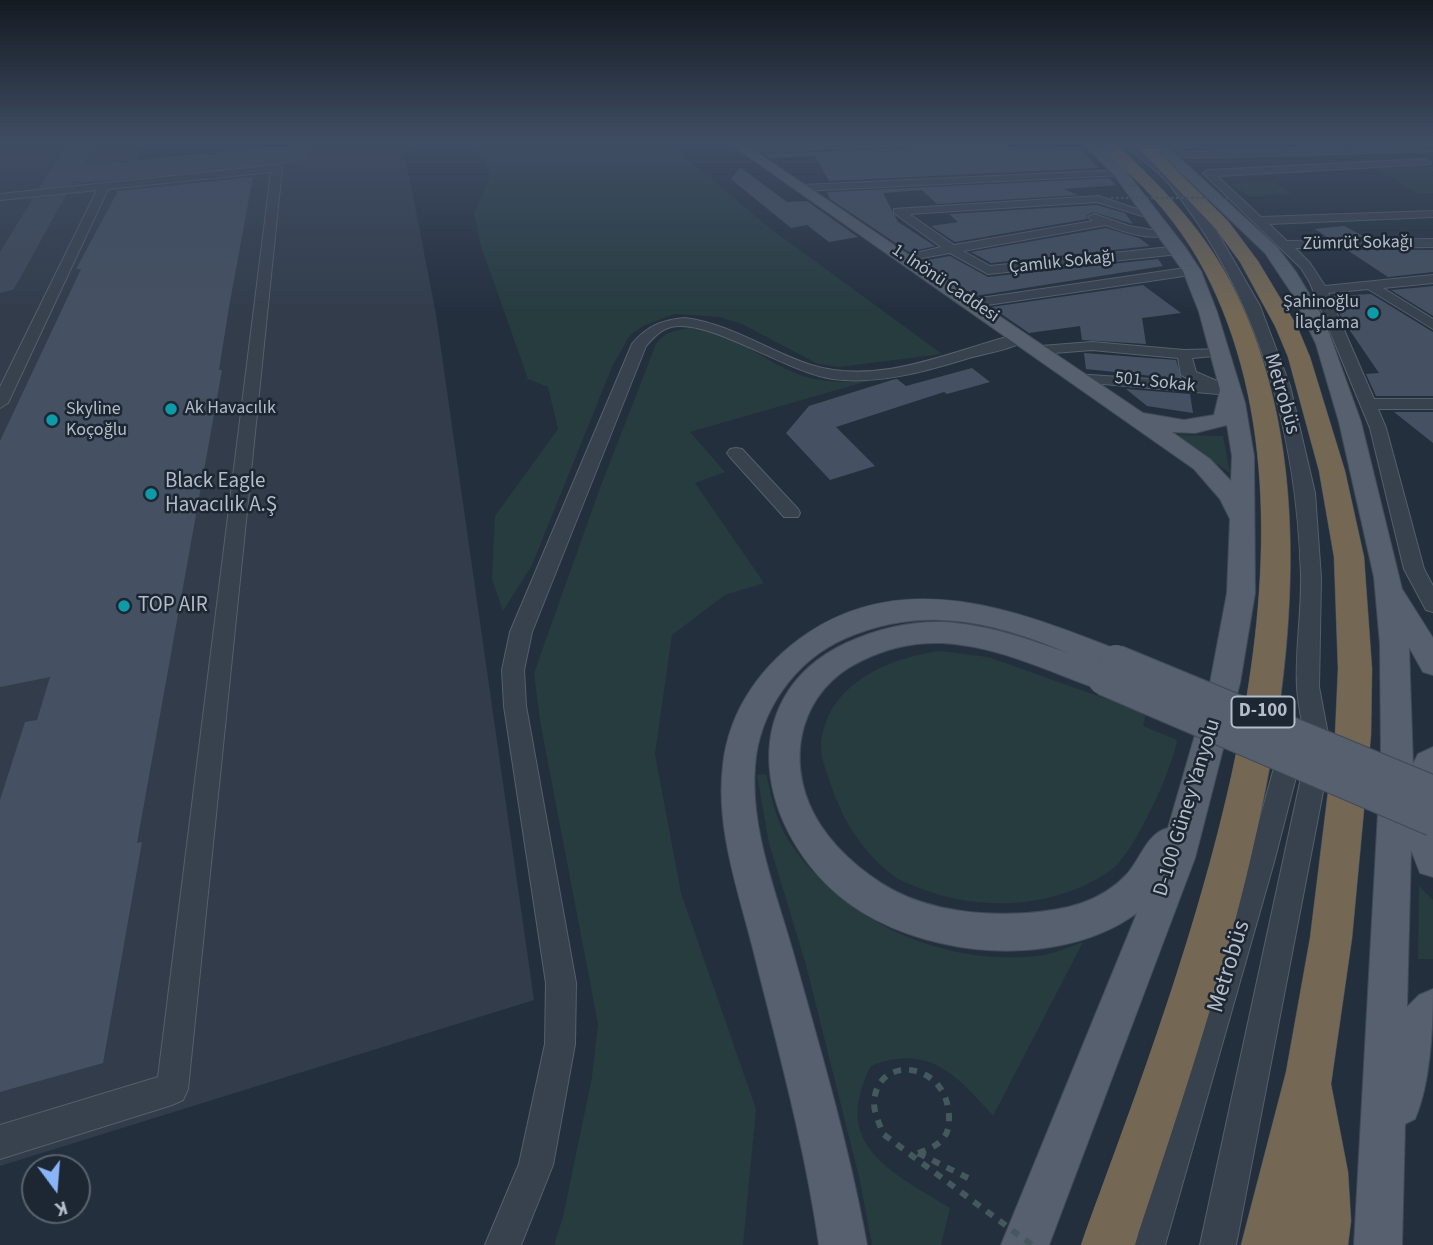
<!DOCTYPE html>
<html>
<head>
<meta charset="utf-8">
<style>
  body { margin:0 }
  #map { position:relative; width:1433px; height:1245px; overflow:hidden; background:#242f3e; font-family:"Source Sans 3",sans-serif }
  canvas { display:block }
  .north { position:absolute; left:21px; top:1154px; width:70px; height:70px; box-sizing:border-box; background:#1d2633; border:2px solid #59626f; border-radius:50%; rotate:164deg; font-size:19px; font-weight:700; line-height:28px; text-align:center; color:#b4bcc9 }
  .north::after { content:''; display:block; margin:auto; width:24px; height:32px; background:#8ab4f8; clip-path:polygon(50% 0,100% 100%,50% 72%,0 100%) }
</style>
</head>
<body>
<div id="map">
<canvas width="1433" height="1245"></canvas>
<div class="north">K</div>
</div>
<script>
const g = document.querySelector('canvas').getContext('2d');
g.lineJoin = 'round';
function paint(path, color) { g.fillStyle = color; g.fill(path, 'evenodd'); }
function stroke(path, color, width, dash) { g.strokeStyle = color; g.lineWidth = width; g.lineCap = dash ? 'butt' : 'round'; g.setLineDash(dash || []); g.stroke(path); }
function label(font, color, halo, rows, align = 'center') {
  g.font = font + ' "Source Sans 3",sans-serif'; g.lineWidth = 5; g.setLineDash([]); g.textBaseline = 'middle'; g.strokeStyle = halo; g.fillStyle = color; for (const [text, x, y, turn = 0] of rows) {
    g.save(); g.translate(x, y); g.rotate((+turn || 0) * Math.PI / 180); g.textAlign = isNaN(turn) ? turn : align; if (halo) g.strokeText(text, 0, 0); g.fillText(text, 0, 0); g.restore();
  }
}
const airport = new Path2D(`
  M0 141H144L137 161 304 144 305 141H410L412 148 399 155 407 165 436 314 534 1000 0 1166Z`);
const green = new Path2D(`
  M469 141H492L497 147 527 141H666L771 229 942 354 839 367 818 364 742 324 719 317 674 314 643 326 630 335 612 367 532 565 503 611 492 579 495 516 558 429 548 387 528 379 481 246 474 213 489 180V170Z
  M1433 166V193L1420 194 1375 168Z
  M1273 182 1292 194 1249 196 1231 184Z
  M689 328C732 329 764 363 803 376 824 383 846 382 868 381L690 432 725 472 695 483 764 583 725 595 672 635 655 754 681 893 756 1109 743 1245H554L563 1217 592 1077 598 1024 540 721 534 673 600 488 656 344C664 332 676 330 689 328Z
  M1175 435 1223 436 1230 473Z
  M940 651 988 657 1146 713 1143 726 1177 740C1173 768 1134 855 1110 871 1055 908 983 912 922 889 915 886 905 883 898 879 866 856 847 828 833 791 829 778 820 759 821 745 826 684 888 658 940 651Z
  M766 774C772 798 776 823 791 844 844 922 943 966 1037 956 1052 955 1069 947 1083 942L993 1116C957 1075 928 1043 871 1066 830 1145 890 1171 950 1208L941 1245H872L860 1181 806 965 769 843 757 775Z
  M1419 886 1433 900V959H1418Z`);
const taxiway = new Path2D(`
  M68 141H96L83 165 295 145 305 148 309 154 305 160 295 163 72 184 18 282 13 290 0 293V252Z`);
const building = new Path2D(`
  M915 141H1003L1013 150 1078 148 1099 168 829 181 815 156 770 158 764 154 908 148Z
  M740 167 787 202 807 201 858 237 829 242 807 225 791 228 731 179Z
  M253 177 229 307 219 370H222L137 843 142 842 103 1063 0 1092V800L25 722 37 720 50 677 0 687V441L81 269H76L118 191Z
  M1109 178 1116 185 1064 189 1078 195 937 204 922 190 883 193 898 222 935 246 909 252 830 199 827 192Z
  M1097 205 1125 213 1133 224 1093 212 1086 216 1087 219 955 242 931 226 958 222 949 214Z
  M1344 226 1365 237 1328 238 1315 229Z
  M1106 228 1139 238 1150 246 991 263 971 252Z
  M1347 250H1433V272L1388 277Z
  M950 256 988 277 1158 259 1163 266 975 296 922 261Z
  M1143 285 1181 313 1142 318 1146 344 1082 340 1080 326 1029 333 991 307Z
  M1433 286V316L1391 290 1424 287Z
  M1371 294 1433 332V396H1376L1366 374 1379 373 1342 319 1332 296Z
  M1084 353 1176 360 1182 379 1086 369Z
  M972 368 990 382 947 394 944 392 836 427 875 466 830 480 786 433 809 406 892 380 897 379 906 386Z
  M1126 389 1190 394 1193 413 1147 406Z
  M1394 412H1433V443Z`);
const path = new Path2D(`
  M918 1153 974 1181`);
const minor = new Path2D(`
  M870 141 913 142 908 145 745 152 740 149 745 146Z
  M1122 141H1133L1175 177 1216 230 1260 306 1290 386 1315 493 1321 578 1319 687 1331 750 1236 1245H1200L1307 750C1304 729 1298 708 1297 687 1295 650 1302 612 1301 575 1297 434 1259 295 1169 184 1156 168 1136 157 1122 141Z
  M1161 141H1172L1184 151 1192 152 1433 145V151L1192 158 1177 155Z
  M1426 159 1431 162 1430 164 1217 176 1261 217 1433 211V217L1269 224 1287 241 1433 239V247L1295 248 1310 263 1325 286 1433 275V283L1383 288 1433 319V329L1368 289 1328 293 1374 399H1433V409H1378L1386 428 1424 569 1433 586V612L1426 610 1404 569 1370 428 1310 283 1301 268 1203 173 1208 170Z
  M277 165 282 168 188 1089 183 1100 172 1105 0 1159V1125L158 1077 271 172 108 189 8 403 0 408V387L97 190 0 200V194Z
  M1120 170 1125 173 1124 175 803 191 798 188 803 185Z
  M1098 196 1158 216 1152 219 1097 202 909 214 954 245 1093 221 1088 217 1094 214 1129 226 1169 233C1155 243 1122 231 1106 225L963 251 990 266 1179 246 1185 250 1179 254 988 274 950 253 905 261 899 257 941 247 894 213V209Z
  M1192 267 1197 268V274L974 307 967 303 974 299Z
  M685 318C731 324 768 351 811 365 882 387 955 349 1022 333L1029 337C1017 349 986 353 969 358 927 371 878 385 833 379 786 372 709 318 671 327 660 330 653 338 646 346L532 632 524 670 526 706 576 983 575 1044 553 1165 521 1245H485L519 1164 545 1044 546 983 504 706 502 670 510 632 632 344C647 326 662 320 685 318Z
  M1092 342 1184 350 1225 349V355L1192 358 1196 372 1238 390 1230 395 1080 382 1072 377 1075 374 1194 382 1181 375 1178 358 1092 350 1041 354 1034 350 1041 346Z
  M736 448 742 449 798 509 800 513 798 517H784L730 457 727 453 730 449Z
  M1292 736 1300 739 1304 746 1274 862 1165 1245H1129L1248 862 1280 746 1284 739Z`);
const major = new Path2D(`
  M726 141H740L1143 413 1184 420 1214 415 1220 390 1199 312 1183 271 1115 176 1081 141H1095L1125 170 1185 247 1201 271 1217 312 1245 403 1254 456 1255 593 1240 683 1195 858 1049 1245H1001L1137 913C1092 946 1029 955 975 949 931 944 883 929 847 902 759 835 729 698 846 643 876 629 910 621 943 622 987 624 1030 640 1071 654 994 622 926 604 846 638 795 660 759 711 755 766 750 829 776 892 793 952 820 1049 849 1145 867 1245H819C805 1147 779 1053 755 957 740 895 715 830 723 765 729 709 763 663 808 633 911 565 1025 614 1126 653L1131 661 1126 669 1115 672 1119 679 1115 687 1104 691C1051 673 1000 646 942 643 913 642 887 648 861 661 802 689 784 756 814 814 830 845 862 873 893 890 932 911 983 916 1027 913 1065 910 1100 903 1127 874 1141 858 1147 833 1168 828L1210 683 1227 593 1230 519 1220 499 1194 469ZM1227 425 1232 456 1231 481 1210 459 1172 432 1195 433Z
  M1148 141H1161L1277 247 1296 272 1324 319 1361 422 1402 589 1433 638V675L1423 672 1409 647 1413 764 1418 754 1433 747V877L1420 873 1411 850 1407 1007 1419 995 1433 989C1433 1027 1430 1085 1415 1119L1405 1124 1402 1245H1354L1381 758 1380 644 1374 577 1339 422 1316 344 1293 295 1265 253Z`);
const highway = new Path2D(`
  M1098 141H1113C1158 183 1201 226 1230 281 1375 556 1225 970 1135 1245H1081C1180 973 1345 563 1211 284 1194 248 1171 216 1143 187 1128 172 1111 158 1098 141Z
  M1132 141H1147L1228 221 1258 261 1297 326 1310 357 1345 471 1364 557 1372 669 1371 735 1352 938 1331 1084 1348 1172 1351 1221 1348 1245H1241L1286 1072 1310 938 1335 735 1338 669 1334 557 1319 471 1288 357 1275 326 1240 262 1216 229Z`);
const pathBridgeFar1 = new Path2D(`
  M1111 198H1229`);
const pathBridge = new Path2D(`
  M918 1153C934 1148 949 1140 949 1121 951 1061 876 1052 874 1103 874 1113 880 1125 883 1134L1032 1245`);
const majorBridge = new Path2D(`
  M1116 661 1433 792
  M1104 679 1433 820`);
const markers = [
  [1373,313,7,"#0f9aa8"],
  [171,409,7,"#0f9aa8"],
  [52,420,7,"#0f9aa8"],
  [151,494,7,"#0f9aa8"],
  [124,606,7,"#0f9aa8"]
];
const farStreetnames = [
  ["Zümrüt Sokağı",1358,244,-1],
  ["Çamlık Sokağı",1062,263,-6],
  ["1. İnönü Caddesi",945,284,34],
  ["501. Sokak",1155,383,6]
];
const farPoinames = [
  ["Şahinoğlu",1359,303,"right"],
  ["İlaçlama",1359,324,"right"],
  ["Ak Havacılık",185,409],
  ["Skyline",66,410],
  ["Koçoğlu",66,431]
];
const shields = [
  [1263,712,63]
];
const shieldNames = [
  ["D-100",1263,712]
];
const streetNames = [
  ["Metrobüs",1281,394,74],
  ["D-100 Güney Yanyolu",1188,808,-73]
];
const poiNames = [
  ["Black Eagle",165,482],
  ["Havacılık A.Ş",165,506],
  ["TOP AIR",138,606]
];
const nearStreetnames = [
  ["Metrobüs",1230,967,-73]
];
paint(airport, '#323c4b');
paint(green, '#263c3f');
paint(taxiway, '#3f4a5a');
paint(building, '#455162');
stroke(minor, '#565f6c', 2);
stroke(major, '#414a57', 2);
stroke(highway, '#434c59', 1);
stroke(path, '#44595c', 6, [8, 8]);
paint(minor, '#38414e');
paint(major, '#56606e');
paint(highway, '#746855');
stroke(majorBridge, '#414a57', 34, []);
stroke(pathBridgeFar1, '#44595c', 2.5, [2.5, 2.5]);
stroke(pathBridge, '#44595c', 6, [8, 8]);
stroke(majorBridge, '#56606e', 32);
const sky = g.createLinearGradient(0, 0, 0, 315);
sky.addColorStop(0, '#141a22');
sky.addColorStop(0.45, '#3f4d63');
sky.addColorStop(1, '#3f4d6300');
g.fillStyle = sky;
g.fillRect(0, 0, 1433, 315);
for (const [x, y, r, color] of markers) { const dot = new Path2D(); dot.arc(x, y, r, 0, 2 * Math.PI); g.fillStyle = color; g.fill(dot); stroke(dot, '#1d2633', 2.5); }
label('18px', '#b4bcc9', '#1d2633', farStreetnames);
label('18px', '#b4bcc9', '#1d2633', farPoinames, 'left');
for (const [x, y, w] of shields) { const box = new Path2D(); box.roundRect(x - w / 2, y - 15.5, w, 31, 5); g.fillStyle = '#1d2633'; g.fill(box); stroke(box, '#b4bcc9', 2); }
label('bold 19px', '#b4bcc9', null, shieldNames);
label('21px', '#b4bcc9', '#1d2633', streetNames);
label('21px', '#b4bcc9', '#1d2633', poiNames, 'left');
label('24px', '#b4bcc9', '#1d2633', nearStreetnames);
</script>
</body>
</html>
